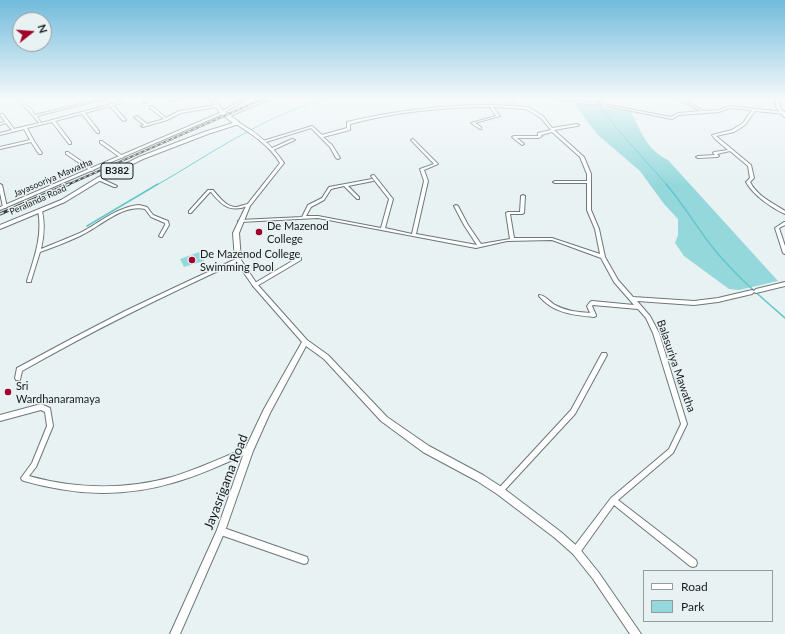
<!DOCTYPE html>
<html>
<head>
<meta charset="utf-8">
<style>
  body { margin:0 }
  #map { position:relative; width:785px; height:634px; overflow:hidden; background:#e8f2f3; font-family:Lato,sans-serif }
  canvas { display:block }
  .legend { position:absolute; left:643px; top:570px; width:130px; height:52px; box-sizing:border-box; background:#e8f2f3; border:1px solid #959c9d; margin:0; padding:5px 7px; list-style:none; font-size:12px; color:#181b1b }
  .legend li { display:flex; align-items:center; gap:8px; height:20px }
  .legend b { width:20px; border:1px solid #959c9d }
  .north { position:absolute; left:12px; top:12px; width:40px; height:40px; box-sizing:border-box; background:#e8f2f3; border:1px solid #959c9d; border-radius:50%; rotate:73deg; font-size:11px; font-weight:700; line-height:16px; text-align:center; color:#181b1b }
  .north::after { content:''; display:block; margin:auto; width:14px; height:18px; background:#a10128; clip-path:polygon(50% 0,100% 100%,50% 72%,0 100%) }
</style>
</head>
<body>
<div id="map">
<canvas width="785" height="634"></canvas>
<ul class="legend">
<li><b style="height:5px;background:#fff"></b>Road</li>
<li><b style="height:11px;background:#94d8dc"></b>Park</li>
</ul>
<div class="north">N</div>
</div>
<script>
const g = document.querySelector('canvas').getContext('2d');
g.lineJoin = 'round';
function paint(path, color) { g.fillStyle = color; g.fill(path, 'evenodd'); }
function stroke(path, color, width, dash) { g.strokeStyle = color; g.lineWidth = width; g.lineCap = dash ? 'butt' : 'round'; g.setLineDash(dash || []); g.stroke(path); }
function label(font, color, halo, rows, align = 'center') {
  g.font = font + ' Lato,sans-serif'; g.lineWidth = 3; g.setLineDash([]); g.textBaseline = 'middle'; g.strokeStyle = halo; g.fillStyle = color; for (const [text, x, y, turn = 0] of rows) {
    g.save(); g.translate(x, y); g.rotate((+turn || 0) * Math.PI / 180); g.textAlign = isNaN(turn) ? turn : align; if (halo) g.strokeText(text, 0, 0); g.fillText(text, 0, 0); g.restore();
  }
}
const green = new Path2D(`
  M575 103 631 112C642 133 646 149 668 160L778 281 739 290 729 289 684 256 675 243 678 235V219L664 204 640 171 598 135 586 120Z
  M199 252 204 261 184 267 180 259Z`);
const streamFar1 = new Path2D(`
  M600 107 617 129 667 185
  M157 185C212 153 267 114 329 98`);
const stream = new Path2D(`
  M666 184C684 205 697 228 714 249 735 275 760 296 785 318
  M87 226 158 184`);
const canal = new Path2D(`
  M597 98H601V108L598 107Z`);
const minor = new Path2D(`
  M15 98H17L31 109 35 115 105 98H108L37 116 41 123 119 102 120 103V104L113 105 126 120 123 121 110 106 85 113 99 131V133H97L82 114 55 121 71 142V144H69L52 122 27 128 34 141 42 153 41 154H39L31 142 0 149V147L30 140 24 129 0 135V133L12 130 6 123 0 125V123L5 122 0 115 1 114H3L14 129 39 123 29 111Z
  M149 98H151L146 103H144V101Z
  M179 98H183L170 101 169 100Z
  M269 98H272L228 117 225 116Z
  M510 98H512L514 106 528 107 543 116 552 128 577 124 579 125 577 126 554 130 584 157 591 174V210L599 229 605 257 618 280 633 297 694 301 718 298 752 290 754 291 756 289 785 282V286L756 293 754 292 752 294 718 302 694 305 637 301 650 316 659 333 687 424 673 453 618 500 696 560 697 563 696 566 693 567 690 566 614 505 579 554 576 555 573 554 572 551 573 548 611 498 669 449 681 424 653 333 646 318 638 309 593 305 592 306 596 315V316L594 317C573 315 553 313 539 296V295C545 295 550 302 555 305 566 311 578 312 590 313L587 306 590 302 592 301 634 305 614 282 601 258 552 240 507 241 476 248 318 218 240 222 238 221 240 220 302 217 308 205 322 198 329 187 372 179 374 180 373 181 348 186 359 197V199H357L344 186 331 189 324 200 311 207 306 216H318L381 228 389 199 371 176 373 175H374L393 199 385 228 412 234 424 181 420 169 434 164 412 141 411 140 413 139 438 164 424 170 428 181 416 234 477 245 464 225 454 206 456 205 458 206 468 225 481 244 510 239 506 213 508 212H520L521 196 523 195 525 196 524 213 522 214H510L514 238H552L600 254 595 229 587 210V183H555L553 182 555 181H587V174L580 157 552 132 541 135 542 136 539 138H517L523 143 524 144 522 145 513 138 512 137 514 136H538V133L551 130 541 118 526 109 493 107 500 116 475 123 481 127V129H480L471 123 496 116 490 107C442 107 396 112 350 124V130L323 137 332 145 340 158 338 159 336 158 330 147 311 128 266 142 263 141 312 126 322 135 347 128V122C394 111 440 105 489 105L490 104 492 105 511 106Z
  M555 98H559L597 103 598 104 597 105 556 99Z
  M678 98H680L704 111 719 110 729 106 785 112V114L755 111 745 125 734 132 716 136 751 165 754 178 750 182C757 196 773 203 785 211V214C772 208 753 195 746 182L750 178 748 166 730 151 717 154 719 156 717 157 698 158 696 157 698 156 715 155 713 153 714 152 728 150 715 139 712 135 732 130 743 123 752 110 729 108 719 112 679 115 672 119 602 105 603 104 671 117 678 113 701 111 678 99Z
  M242 100 244 101 223 113 220 112Z
  M216 105H217V107L181 113 167 120 143 127 141 126 144 125 134 117 137 116 147 124 164 119 150 108V106H152L166 118 179 111Z
  M292 139 295 140 273 150 270 149Z
  M100 141H102L124 157 121 158 100 143Z
  M66 152H68L94 170 91 171 66 154Z
  M98 178H100L117 186 116 187H114L98 180Z
  M0 184 2 185 7 207 5 208 3 207 0 193Z
  M208 190H213C219 197 227 208 237 207 241 206 245 204 249 204L250 205C231 213 223 207 211 192H210L191 213H189V211Z
  M139 205 147 207 153 215 168 221 169 225 162 237H161L159 236 165 225V223L151 217 145 209C122 204 100 227 80 236 67 242 54 247 40 252L31 281V282H27V281C34 259 43 235 38 211L39 210H41L42 211C45 224 44 236 41 249 55 243 69 238 82 232 101 222 117 207 139 205Z
  M784 222H785V225L779 228 785 246V254L783 253 775 228Z
  M299 257 301 258V260L257 286H253V284Z
  M238 258 240 260V261C165 295 92 331 22 371L20 380H16L15 378 17 368 71 339 125 311 180 285Z
  M602 353H606L607 355 575 414 502 493 500 494 498 493 497 491 498 489 571 410Z
  M41 404 50 408 53 426 36 467 29 476C76 489 125 490 172 477 198 469 223 457 249 447L251 448 252 450 251 452C225 463 199 476 172 483 121 498 74 495 24 481L22 480 21 478 32 463 47 426 45 412 41 410 0 421V415Z
  M221 527 304 556 307 557 308 560 307 563 304 564 221 535 218 534 217 531 218 528Z`);
const tertiary = new Path2D(`
  M775 98H778L780 107 785 114V117H784L776 107Z
  M222 112 225 113 0 210V207Z
  M236 122H238C257 133 272 145 284 163L250 206 239 233 241 260 257 284 307 340 328 355 387 417 429 446 483 475 503 488 561 532 579 548 599 573 639 631 641 634H630L593 579 573 554 555 538 497 494 477 481 423 452 381 421 324 359 306 346 270 413 253 451 225 531 180 634H170L217 530 246 447 264 409 302 342 253 286 235 260 233 233 246 206 280 163C269 145 253 135 236 124Z`);
const primary = new Path2D(`
  M209 98H213L224 111 239 122V124L208 134 143 159 101 180 65 202 0 229V225L61 200 97 178 139 157 204 132 233 123 220 113Z`);
const railFar1 = new Path2D(`
  M67 185 265 98`);
const rail = new Path2D(`
  M0 214 69 184`);
const markers = [
  [259,232,4,"#a10128"],
  [192,260,4,"#a10128"],
  [8,392,4,"#a10128"]
];
const farStreetnames = [
  ["Jayasooriya Mawatha",53,178,-23],
  ["Peralanda Road",38,200,-24]
];
const shields = [
  [117,171,32]
];
const shieldNames = [
  ["B382",117,171]
];
const poiNames = [
  ["De Mazenod",267,226],
  ["College",267,239],
  ["De Mazenod College",200,254],
  ["Swimming Pool",200,267],
  ["Sri",16,386],
  ["Wardhanaramaya",16,399]
];
const streetNames = [
  ["Balasuriya Mawatha",676,366,71]
];
const nearStreetnames = [
  ["Jayasrigama Road",226,482,-69]
];
paint(green, '#94d8dc');
stroke(streamFar1, '#62c6cb', 1);
stroke(stream, '#62c6cb', 1.5);
paint(canal, '#62c6cb');
stroke(minor, '#6d7777', 2);
stroke(tertiary, '#6d7777', 2);
stroke(primary, '#6d7777', 2);
paint(minor, '#fff');
paint(tertiary, '#fff');
paint(primary, '#fff');
stroke(railFar1, '#3d4141', 2);
stroke(rail, '#3d4141', 3);
stroke(railFar1, '#e8f2f3', 1, [3]);
stroke(rail, '#e8f2f3', 1.5, [4]);
const sky = g.createLinearGradient(0, 0, 0, 186);
sky.addColorStop(0, '#72bbdc');
sky.addColorStop(0.53, '#f5f9fa');
sky.addColorStop(1, '#f5f9fa00');
g.fillStyle = sky;
g.fillRect(0, 0, 785, 186);
for (const [x, y, r, color] of markers) { const dot = new Path2D(); dot.arc(x, y, r, 0, 2 * Math.PI); g.fillStyle = color; g.fill(dot); stroke(dot, '#e8f2f3', 1.5); }
label('9px', '#181b1b', '#e8f2f3', farStreetnames);
for (const [x, y, w] of shields) { const box = new Path2D(); box.roundRect(x - w / 2, y - 8, w, 16, 3); g.fillStyle = '#e8f2f3'; g.fill(box); stroke(box, '#181b1b', 1); }
label('bold 10px', '#181b1b', null, shieldNames);
label('11px', '#181b1b', '#e8f2f3', poiNames, 'left');
label('11px', '#181b1b', '#e8f2f3', streetNames);
label('13px', '#181b1b', '#e8f2f3', nearStreetnames);
</script>
</body>
</html>
